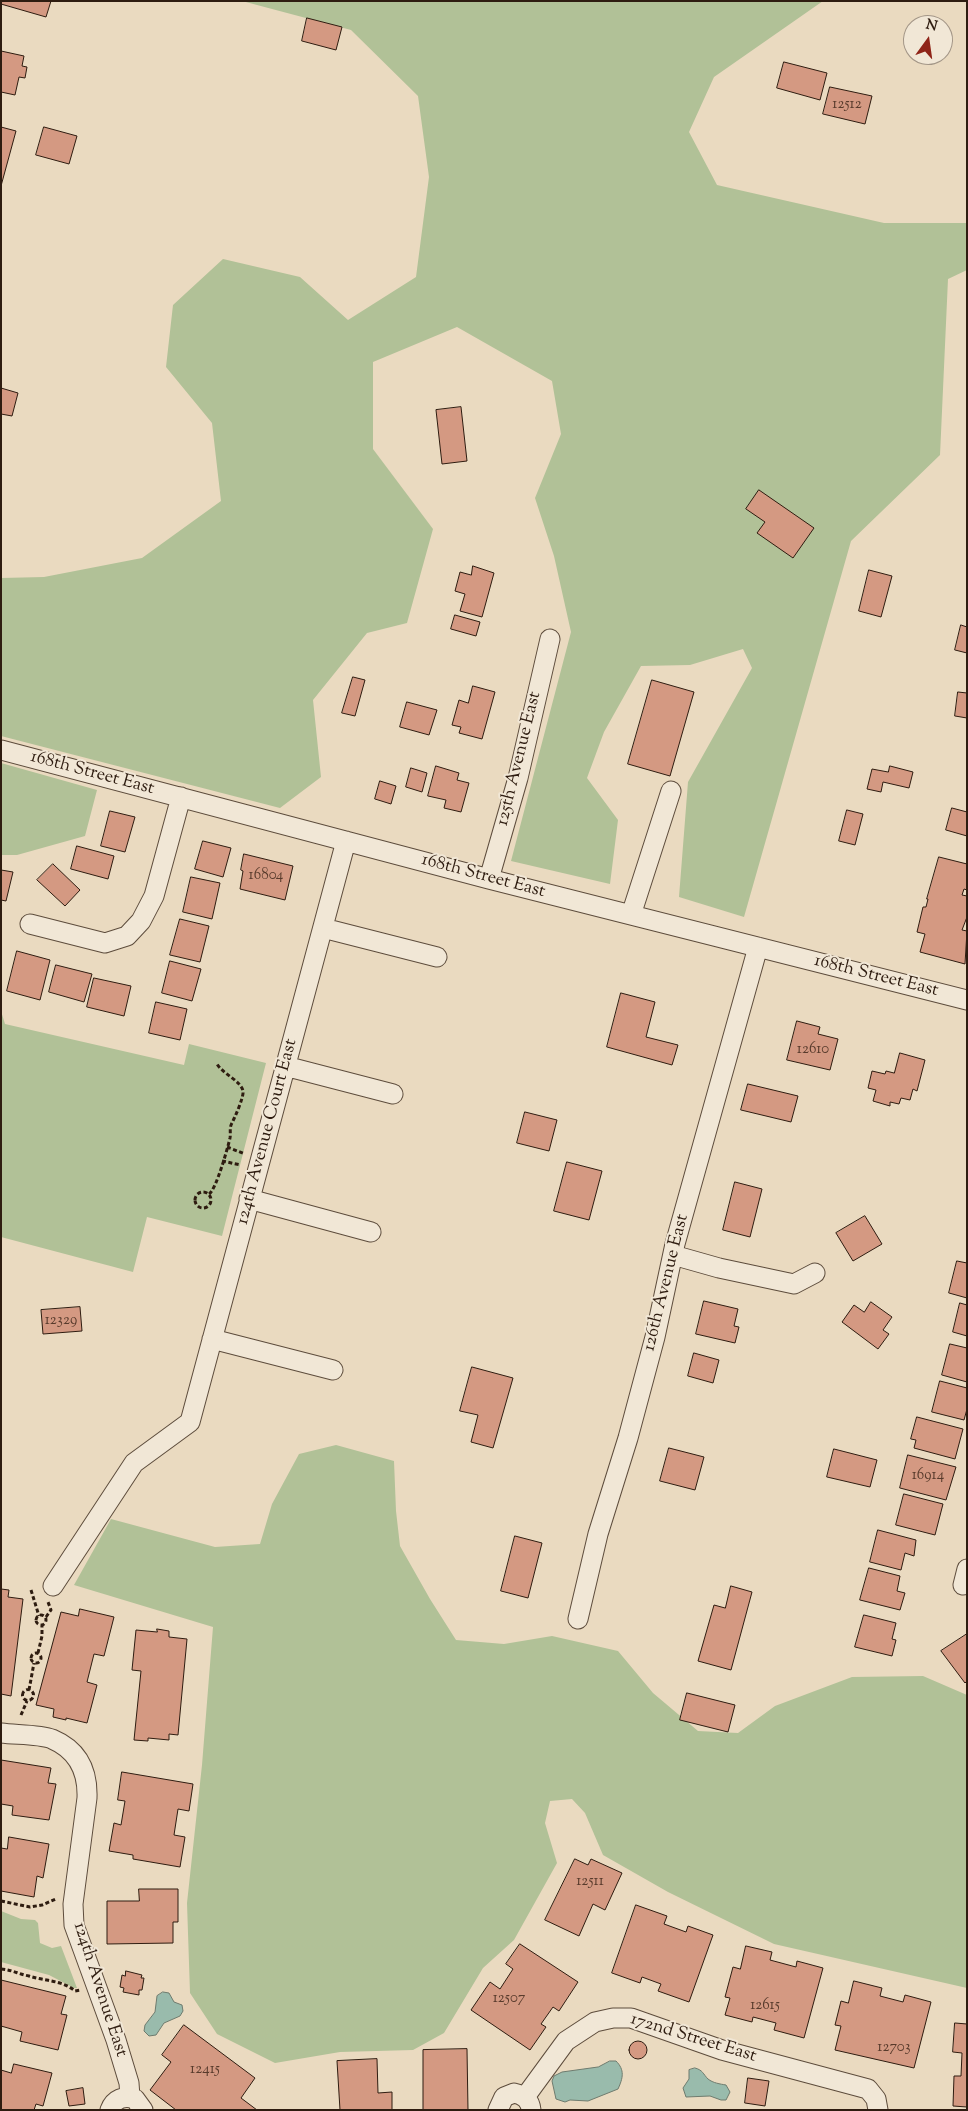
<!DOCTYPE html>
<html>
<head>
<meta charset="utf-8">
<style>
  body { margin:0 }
  #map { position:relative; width:968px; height:2111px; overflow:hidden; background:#eadac0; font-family:"Sorts Mill Goudy",serif }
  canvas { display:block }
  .frame { position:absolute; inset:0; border:2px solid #2e1c10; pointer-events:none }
  .north { position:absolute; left:903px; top:15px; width:50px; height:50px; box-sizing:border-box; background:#f1e7d6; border:1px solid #a39687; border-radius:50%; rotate:14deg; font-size:14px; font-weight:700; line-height:20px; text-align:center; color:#2e1c10 }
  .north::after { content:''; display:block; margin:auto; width:18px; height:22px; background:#8f2418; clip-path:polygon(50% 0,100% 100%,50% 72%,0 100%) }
</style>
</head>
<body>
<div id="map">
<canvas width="968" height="2111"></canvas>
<div class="frame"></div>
<div class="north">N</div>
</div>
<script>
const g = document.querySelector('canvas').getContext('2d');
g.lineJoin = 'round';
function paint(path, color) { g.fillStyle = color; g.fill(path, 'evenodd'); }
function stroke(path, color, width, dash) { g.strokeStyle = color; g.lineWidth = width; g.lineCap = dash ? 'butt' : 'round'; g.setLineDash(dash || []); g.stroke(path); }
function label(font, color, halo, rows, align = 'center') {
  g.font = font + ' "Sorts Mill Goudy",serif'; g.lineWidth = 4; g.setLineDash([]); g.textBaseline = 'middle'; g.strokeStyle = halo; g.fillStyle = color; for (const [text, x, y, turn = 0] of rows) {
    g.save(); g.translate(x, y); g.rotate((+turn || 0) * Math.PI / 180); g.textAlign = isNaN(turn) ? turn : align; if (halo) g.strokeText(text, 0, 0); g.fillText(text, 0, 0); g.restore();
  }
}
const green = new Path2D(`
  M242 1H823L714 77 689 132 717 185 884 223H967V270L948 279 940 455 851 541 744 917 679 897 688 782 752 668 743 649 690 665 641 666 604 732 587 778 618 820 610 884 511 861 571 632 554 556 535 498 561 434 552 381 457 327 373 362V449L433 529 407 623 367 633 313 700 321 777 280 808 1 736V578L44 577 142 558 221 501 212 423 166 367 173 305 223 259 300 277 348 320 416 277 429 177 418 96 351 30Z
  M1 763 97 790 85 836 17 855H1Z
  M1 1011 5 1024 184 1065 189 1044 266 1063 222 1236 147 1217 133 1272 1 1237Z
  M336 1445 394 1461 396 1511 400 1546 430 1599 456 1640 504 1644 552 1636 618 1651 653 1693 698 1731 738 1733 775 1706 852 1677 923 1676 967 1695V1988L774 1944 668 1892 603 1855 585 1813 572 1799 550 1801 545 1823 557 1863 514 1940 483 1968 444 2033 413 2050 340 2052 275 2063 217 2034 190 1993 187 1903 202 1765 213 1627 74 1585 111 1519 215 1547 260 1544 272 1504 299 1454Z
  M1 1911 21 1919 35 1920 38 1923 40 1943 52 1948 61 1946 77 1988H74L49 1975 1 1962Z`);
const water = new Path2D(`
  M163 1992 169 1993 174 2002 182 2005 183 2011 180 2016 164 2023 156 2035 149 2036 144 2031 145 2025 155 2012 157 1996Z
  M610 2061H616C625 2070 623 2078 618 2089L588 2101 570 2100 565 2102 556 2099 552 2081 554 2076 562 2072 598 2067Z
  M695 2068C703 2070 703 2074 708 2079 713 2083 720 2084 726 2085L730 2092 726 2100H721L710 2096 686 2097 683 2088 689 2079V2070Z`);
const building = new Path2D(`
  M1 1H51L46 17 1 4Z
  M307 18 342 27 336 50 302 41Z
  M1 51 24 56 22 66 27 67 25 78 19 77 15 95 1 92Z
  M784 62 827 73 820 100 777 88Z
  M830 87 872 96 865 124 823 114Z
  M1 127 16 131 1 186Z
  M44 127 77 136 69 164 36 155Z
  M1 388 18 393 12 416 1 414Z
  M461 407 467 461 442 464 436 410Z
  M759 490 814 528 793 558 757 533 765 522 746 509Z
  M473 566 494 573 482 617 460 611 465 594 455 591 460 572 471 575Z
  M869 570 892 576 881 617 859 611Z
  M455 615 480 622 476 636 451 629Z
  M961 625 967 627V653L955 650Z
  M353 677 365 680 355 716 342 713Z
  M652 680 694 692 670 776 628 764Z
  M473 686 495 692 482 739 459 733 461 727 452 725 459 700 468 703Z
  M958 692 967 693V718L955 716Z
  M407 702 437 710 429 735 400 727Z
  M436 766 459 773 457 780 469 783 461 812 444 808 446 800 428 796Z
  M890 766 913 772 909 788 883 782 881 792 867 789 872 769 888 772Z
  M411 768 427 773 422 792 406 787Z
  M380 781 396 786 391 804 375 799Z
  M952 808 967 812V836L946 830Z
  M847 810 863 814 855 845 839 841Z
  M110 811 135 817 125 852 101 846Z
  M203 841 231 848 223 877 195 869Z
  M77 846 114 856 108 879 71 869Z
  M244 854 293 866 285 900 240 889 243 871 241 870Z
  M939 857 967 864V890L964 889 962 895 967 896V917L962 930 967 931 965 964 920 952 925 934 917 932 923 907H926L928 899H927Z
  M53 864 80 890 65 906 37 880Z
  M1 870 13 872 6 901 1 900Z
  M191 877 220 883 212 919 183 912Z
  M180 919 209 926 200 962 170 955Z
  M17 951 50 960 40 1000 7 991Z
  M170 961 201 969 192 1001 162 993Z
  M56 965 92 974 84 1002 49 992Z
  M94 978 131 986 124 1016 87 1007Z
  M621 993 655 1002 646 1037 678 1045 672 1065 607 1047Z
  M156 1002 187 1009 180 1040 149 1033Z
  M797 1021 820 1027 818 1034 838 1039 830 1070 787 1060Z
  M900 1053 925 1060 917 1091 913 1089 910 1100 901 1098 899 1104 890 1102V1106L873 1101 876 1090 868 1088 872 1071 885 1074 886 1071 894 1073Z
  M748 1084 798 1096 791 1122 741 1110Z
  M525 1112 557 1120 549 1151 517 1143Z
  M567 1162 602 1171 589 1220 554 1211Z
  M735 1182 762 1189 750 1237 723 1230Z
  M865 1216 882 1244 853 1261 836 1233Z
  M957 1261 967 1263V1298L949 1293Z
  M704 1301 738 1309 734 1326 739 1327 735 1343 696 1334Z
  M871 1302 892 1317 883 1330 889 1334 878 1349 842 1322 854 1305 864 1312Z
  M960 1303 967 1305V1336L953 1332Z
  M80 1307 82 1331 43 1334 41 1310Z
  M950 1344 967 1348V1382L942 1375Z
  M694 1353 719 1360 713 1383 688 1376Z
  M472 1367 513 1378 493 1448 471 1442 478 1415 460 1411Z
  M940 1381 967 1388V1409L964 1420 932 1412Z
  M917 1417 963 1429 955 1459 914 1448 916 1440 911 1439Z
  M669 1448 704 1457 695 1490 660 1481Z
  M834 1449 877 1460 870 1487 827 1477Z
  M908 1455 956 1467 946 1500 900 1488Z
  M904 1494 943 1504 935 1535 896 1525Z
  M878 1530 916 1540 914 1556 905 1553 901 1570 870 1562Z
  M515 1536 542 1543 528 1598 501 1591Z
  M869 1568 900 1576 897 1591 905 1593 900 1610 860 1600Z
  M731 1586 752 1592 731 1670 698 1661 714 1605 725 1608Z
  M1 1589 9 1590 8 1597 23 1599 11 1696 1 1694Z
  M80 1609 114 1617 104 1656 94 1654 87 1682 97 1685 87 1723 66 1718V1720L53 1717 54 1709 36 1705 61 1612 78 1616Z
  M864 1615 896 1623 892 1639 896 1640 892 1656 855 1647Z
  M157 1629 169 1631V1637L187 1639 178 1735 169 1734V1740L148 1738V1741L134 1740 141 1671 132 1670 136 1630 157 1632Z
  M967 1634V1681L965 1683 941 1651Z
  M687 1693 735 1705 728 1732 680 1720Z
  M1 1760 51 1768 48 1783 56 1784 49 1820 12 1815 13 1806 1 1804Z
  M122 1772 193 1784 189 1811 178 1809 174 1835 185 1837 180 1867 133 1859V1855L109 1851 114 1823 121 1825 125 1801 118 1800Z
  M9 1837 49 1844 43 1878 37 1876 34 1897 1 1891V1848L7 1849Z
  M575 1859 588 1865 591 1859 622 1873 605 1910 593 1904 579 1936 545 1920Z
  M139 1889H178V1922H173V1943L107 1944V1901H139Z
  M636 1905 667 1916 664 1924 686 1932 688 1926 713 1935 689 2002 658 1991 661 1984 642 1977 640 1983 612 1973Z
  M520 1944 578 1982 559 2011 553 2007 541 2024 546 2027 530 2050 471 2010 490 1982 500 1989 513 1969 506 1964Z
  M746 1946 772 1952 770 1960 796 1967 797 1961 823 1968 804 2038 774 2030 776 2023 753 2017 752 2022 725 2015 730 1998 725 1997 733 1967 740 1969Z
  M126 1971 142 1975 141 1978H144L142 1990H139V1995L123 1992 124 1988 120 1987 122 1975 125 1976Z
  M1 1980 66 1996 61 2014 67 2015 58 2050 20 2041 22 2032 1 2026Z
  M854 1981 882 1988 880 1996 903 2002 905 1995 931 2002 914 2068 835 2050 841 2026 835 2025 841 2001 848 2003Z
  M955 2023 967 2024V2107L953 2106 954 2076H961L962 2053 953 2052Z
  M184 2025 255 2078 241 2098 257 2110H176L150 2090 171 2062 162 2055Z
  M629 2050a9 9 0 1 1 18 0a9 9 0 1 1-18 0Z
  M467 2049 468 2110H423V2050Z
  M377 2059 378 2093 392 2092V2110H340L337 2061Z
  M14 2064 52 2073 43 2106 36 2104 34 2110H1V2070L11 2073Z
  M748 2078 769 2081 765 2106 745 2103Z
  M83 2088 85 2104 69 2106 66 2091Z`);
const path = new Path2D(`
  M227 1147 245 1154
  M222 1161 241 1165
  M195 1200a8 8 0 1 1 16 0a8 8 0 1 1-16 0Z
  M209 1194C216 1190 228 1147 230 1138 231 1133 229 1128 232 1123 235 1117 244 1097 243 1091 241 1081 223 1074 217 1064
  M31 1590 39 1616
  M36 1620a5 5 0 1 1 10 0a5 5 0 1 1-10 0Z
  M46 1617 51 1610 48 1602
  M31 1658a5 5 0 1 1 10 0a5 5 0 1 1-10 0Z
  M38 1653 42 1636V1625
  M22.5 1695a5.5 5.5 0 1 1 11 0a5.5 5.5 0 1 1-11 0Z
  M29 1690 34 1663
  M21 1715 27 1701
  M1 1901 30 1907 42 1905 56 1899
  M1 1969C13 1970 18 1974 29 1976 44 1981 62 1980 75 1991L81 1990`);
const minor = new Path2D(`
  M1 750 489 879 967 1000
  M489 879 518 778 550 639
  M631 915 671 791
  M30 924 105 943 127 936 141 921 154 896 181 797
  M323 928 437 957
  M285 1066 393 1094
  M249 1199 371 1232
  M673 1255 719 1268 794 1284 815 1273
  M212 1339 333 1370
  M963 1585 967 1569
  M53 1586 134 1463 190 1422 346 841
  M578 1619 598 1534 628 1438 655 1337 675 1244 758 947
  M1 1733C15 1735 39 1734 52 1739 78 1750 88 1771 87 1798L73 1904 74 1925 116 2040 129 2083 130 2097
  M525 2097 566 2041 595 2022 613 2018H631L722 2050 868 2089 876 2099 878 2110
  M110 2110C114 2099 124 2095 135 2099L143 2110
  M498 2110 504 2097 514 2093C524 2095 530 2100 531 2110`);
const numberNames = [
  ["12512",847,105],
  ["16804",266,876],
  ["12610",813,1050],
  ["12329",61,1321],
  ["16914",928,1476],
  ["12511",590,1882],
  ["12507",509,1999],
  ["12615",765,2006],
  ["12703",894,2048],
  ["12415",205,2070]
];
const streetNames = [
  ["125th Avenue East",520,759,-76],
  ["168th Street East",92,774,15],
  ["168th Street East",483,877,15],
  ["168th Street East",876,977,14],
  ["124th Avenue Court East",268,1132,-75],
  ["126th Avenue East",667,1283,-76],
  ["124th Avenue East",99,1990,72],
  ["172nd Street East",693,2039,17]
];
paint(green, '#b1c197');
paint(water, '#99bbac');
stroke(water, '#6e7b6e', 1);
paint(building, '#d49982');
stroke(building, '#2e1c10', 1);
stroke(minor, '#5d4c3c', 21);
stroke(path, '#2e1c10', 3, [4, 2.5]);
stroke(minor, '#f1e7d6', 19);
label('15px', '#583b2c', null, numberNames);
label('18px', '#2e1c10', '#f1e7d6', streetNames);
</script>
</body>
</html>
